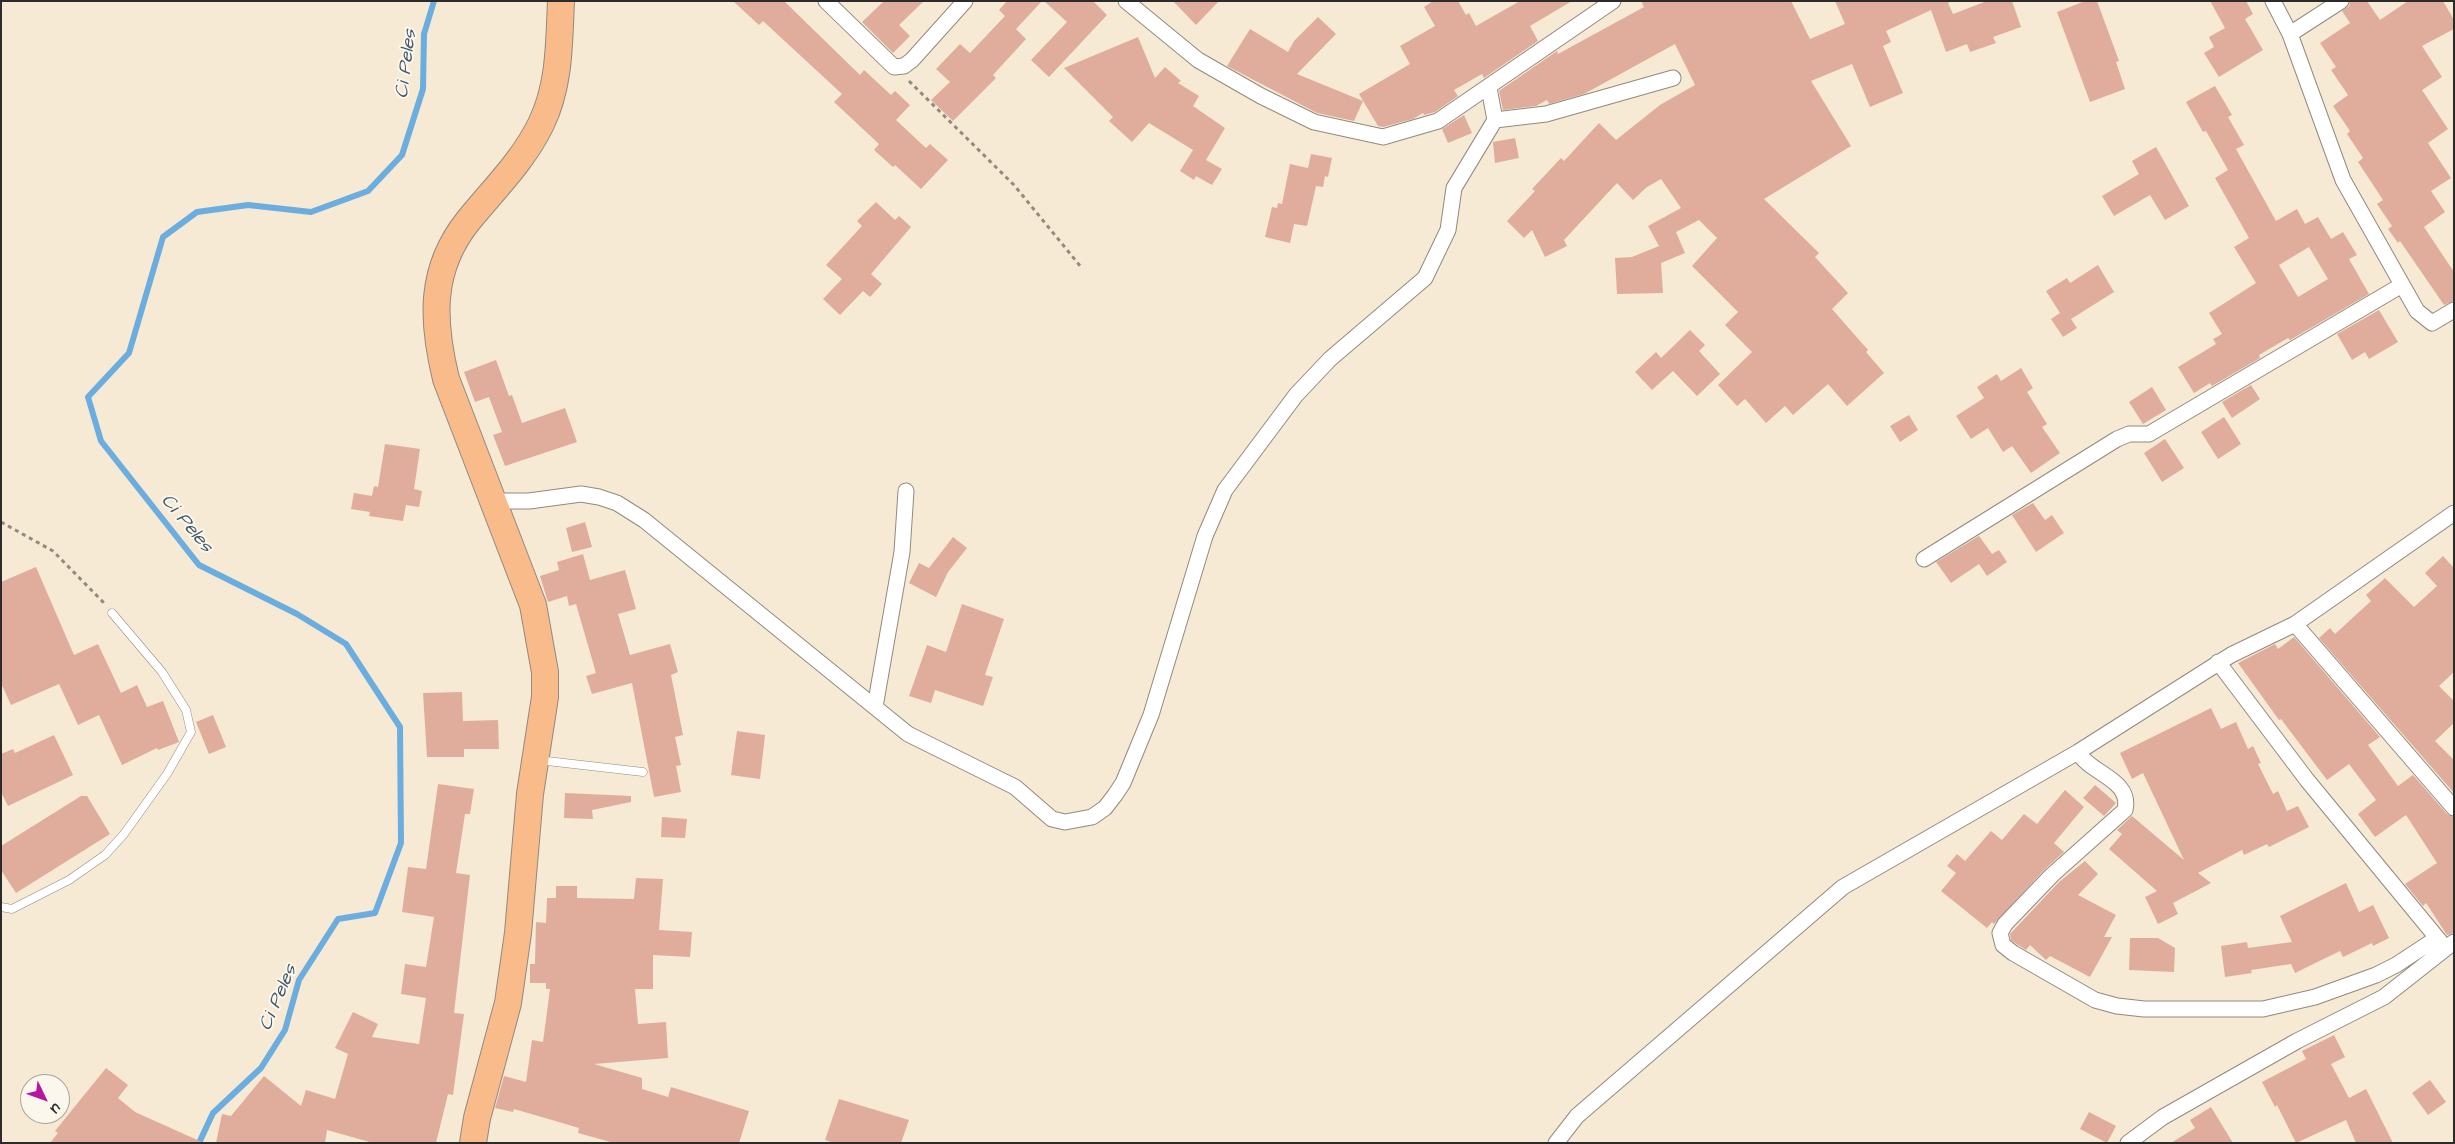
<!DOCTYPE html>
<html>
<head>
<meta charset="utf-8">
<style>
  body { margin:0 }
  #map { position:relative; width:2455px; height:1144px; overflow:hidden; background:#f6ead4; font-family:"Architects Daughter",sans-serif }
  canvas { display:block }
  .frame { position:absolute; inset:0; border:2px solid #2b2b2b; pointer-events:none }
  .north { position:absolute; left:20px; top:1074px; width:50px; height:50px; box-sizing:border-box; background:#fbf7ec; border:1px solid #a8a59f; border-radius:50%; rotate:132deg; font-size:14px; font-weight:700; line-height:20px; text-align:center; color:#2b2b2b }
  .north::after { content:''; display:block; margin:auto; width:18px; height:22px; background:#b5179e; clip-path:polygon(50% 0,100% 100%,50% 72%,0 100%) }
</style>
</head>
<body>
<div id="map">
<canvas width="2455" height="1144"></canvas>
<div class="frame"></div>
<div class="north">U</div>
</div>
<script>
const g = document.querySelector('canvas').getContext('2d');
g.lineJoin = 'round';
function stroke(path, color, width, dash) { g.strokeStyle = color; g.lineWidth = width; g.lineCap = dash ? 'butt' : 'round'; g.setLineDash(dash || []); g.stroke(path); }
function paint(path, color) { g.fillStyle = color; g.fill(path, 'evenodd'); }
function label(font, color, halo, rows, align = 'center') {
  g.font = font + ' "Architects Daughter",sans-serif'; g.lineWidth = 4; g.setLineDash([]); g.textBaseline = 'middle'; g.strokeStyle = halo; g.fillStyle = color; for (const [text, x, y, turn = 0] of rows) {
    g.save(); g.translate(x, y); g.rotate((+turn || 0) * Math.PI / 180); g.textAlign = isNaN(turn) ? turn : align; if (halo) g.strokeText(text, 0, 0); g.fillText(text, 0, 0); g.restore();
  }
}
const stream = new Path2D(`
  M199 1143 213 1113 261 1068 285 1030 299 980 338 919 375 913 401 843 400 727 346 644 297 614 199 565 101 441 88 397 129 353 163 237 197 212 248 205 311 212 368 191 402 155 423 89 424 34 434 1`);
const building = new Path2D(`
  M733 1H784L860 75 864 70 891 95 895 91 910 105 896 120 926 148 930 144 948 160 921 189 895 165 893 167 874 150 879 144 834 102 842 94 763 21 759 25Z
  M884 1H924L899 25 910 36 893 53 862 22Z
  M1007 1H1042L1016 29 1026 39 993 75 996 78 953 121 931 100 950 82 936 69 960 44 970 53 1005 16 999 10Z
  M1044 1H1093L1107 15 1049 77 1031 60 1067 22Z
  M1173 1H1219L1196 25Z
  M1433 1H1458L1466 15 1469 13 1476 26 1520 1H1572L1530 26 1538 41 1484 78 1482 74 1454 90 1458 96 1435 112 1424 115 1423 113 1413 119 1383 127 1378 126 1359 94 1410 64 1400 46 1435 26 1424 7Z
  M1641 1H1791L1810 39 1845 24 1835 1H1952L1948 3 1953 14 1987 1H2012L2021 27 1993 37 1996 43 1970 52 1967 44 1946 52 1931 10 1886 31 1891 42 1883 46 1903 93 1870 107 1852 64 1811 81 1851 146 1764 199 1819 253 1815 257 1848 293 1832 309 1868 350 1866 352 1884 373 1847 406 1828 384 1793 415 1785 406 1766 423 1745 399 1737 406 1718 385 1752 352 1725 325 1738 312 1692 266 1717 238 1699 220 1676 232 1685 253 1661 263 1663 293 1617 294 1615 258 1632 257 1659 246 1648 226 1681 208 1661 179 1647 187 1633 200 1617 183 1564 240 1567 246 1545 257 1532 230 1524 238 1507 221 1535 191 1532 189 1561 158 1564 161 1599 123 1616 140 1660 105 1695 85 1675 44 1584 94 1549 104 1547 100 1536 106 1503 110 1499 91 1557 51 1558 54 1644 7Z
  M2085 1H2097L2119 61 2116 62 2125 89 2090 102 2057 12Z
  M2210 1H2246L2253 14 2245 19 2263 50 2219 77 2204 53 2214 47 2209 37 2225 28Z
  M2350 1H2367L2380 20 2408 1H2443L2454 20V29L2422 46 2442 77 2422 90 2448 129 2428 143 2451 178 2431 191 2445 212 2424 227 2454 272V301L2444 305 2400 241 2398 243 2388 229 2392 226 2377 204 2383 200 2358 162 2363 158 2347 134 2350 131 2333 106 2348 95 2331 70 2336 67 2320 43 2350 23 2342 11 2349 6Z
  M1318 17 1336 34 1297 74 1363 101 1354 121 1317 113 1227 66 1250 29 1288 52 1294 41Z
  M1138 37 1155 78 1165 67 1181 81 1178 83 1199 96 1193 106 1225 128 1206 160 1222 169 1212 185 1196 176 1194 180 1180 171 1193 150 1149 123 1132 142 1109 121 1113 117 1064 68Z
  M2215 86 2232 115 2228 117 2244 145 2236 149 2276 221 2297 209 2305 224 2318 217 2331 239 2343 232 2357 255 2349 259 2369 294 2290 340 2288 338 2259 355 2260 358 2212 386 2210 383 2194 393 2178 367 2216 344 2213 339 2222 334 2209 313 2256 283 2234 247 2249 238 2215 178 2228 170 2206 131 2203 132 2186 102ZM2309 247 2328 279 2298 297 2279 265Z
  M1464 115 1472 133 1448 143 1442 129Z
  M1515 138 1519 158 1495 163 1493 142Z
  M2156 147 2189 206 2165 220 2150 195 2114 216 2102 196 2139 174 2132 161Z
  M1311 154 1332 158 1328 177 1325 176 1323 187 1316 186 1307 226 1294 224 1290 243 1265 237 1272 207 1277 208 1278 203 1282 204 1290 164 1308 168Z
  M876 202 895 220 899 216 911 227 871 274 882 284 870 297 863 291 840 315 823 299 842 279 826 265 862 226 857 221Z
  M2098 265 2114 292 2071 319 2077 328 2063 337 2051 319 2060 313 2046 291 2067 278 2070 283Z
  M2379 310 2398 342 2369 359 2365 352 2352 360 2337 334Z
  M1690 330 1705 345 1699 351 1720 374 1697 396 1673 371 1652 390 1635 372 1656 352 1661 358Z
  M496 360 509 396 512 395 522 423 565 408 577 442 505 466 493 435 502 432 489 397 475 402 464 372Z
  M2021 368 2033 388 2027 392 2047 424 2042 427 2060 453 2031 473 2012 446 2003 452 1988 428 1971 439 1956 416 1984 398 1977 387 1997 374 2001 381Z
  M2251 385 2260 399 2232 418 2222 402Z
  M2152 387 2166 410 2143 424 2129 402Z
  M1909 415 1918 430 1900 442 1890 426Z
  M2224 417 2241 444 2218 459 2201 432Z
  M2165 439 2184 468 2162 482 2144 453Z
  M385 444 420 449 414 489 422 491 419 507 406 505 403 521 369 516 370 512 351 509 354 493 372 496 374 486 378 487Z
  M2033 503 2045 520 2052 515 2064 533 2036 552 2012 515Z
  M585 522 592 547 572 552 566 528Z
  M1979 536 1992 554 1999 550 2007 562 1987 576 1979 564 1951 583 1936 562Z
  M953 537 967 548 948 572 936 597 909 583 919 563 929 568Z
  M583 554 590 580 625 570 636 609 618 614 630 655 670 644 678 672 671 675 683 735 675 737 681 765 676 766 681 792 654 797 632 683 592 694 586 676 596 673 576 604 569 606 567 596 548 602 540 576 559 570 557 562Z
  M2443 556 2454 568V672L2439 686 2454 701V723L2435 741 2454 760V793L2319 638 2330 628 2335 634 2371 601 2366 595 2385 578 2414 607 2437 586 2425 573Z
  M36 567 74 655 98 644 121 693 137 685 147 707 163 701 179 742 158 750 157 748 122 765 99 715 78 725 59 684 11 705 1 683V582Z
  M962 604 1004 619 985 675 993 677 983 706 935 690 931 703 909 696 927 645 946 652Z
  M2294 637 2380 737 2368 745 2398 786 2413 775 2447 814 2454 817V933L2447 935 2426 903 2423 906 2405 884 2437 863 2406 815 2375 837 2358 814 2376 800 2349 764 2327 780 2281 719 2279 720 2238 663 2275 644 2278 649Z
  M462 692 463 721 498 720 499 749H464V757H427L423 693Z
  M2211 708 2221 729 2236 722 2248 749 2253 746 2261 763 2258 764 2273 794 2278 791 2287 811 2298 806 2309 827 2269 847 2267 844 2244 855 2242 850 2198 873 2211 883 2173 903 2178 914 2158 924 2145 897 2157 891 2109 849 2122 834 2117 830 2132 816 2184 860 2143 773 2132 779 2120 753Z
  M213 715 226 747 209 754 196 722Z
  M737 731 765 735 760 779 731 775Z
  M54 735 73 775 8 806 1 792V754L13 749 15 753Z
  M438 784 474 789 470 814H465L456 873 470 875 454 1013 464 1014 453 1095 448 1094 436 1143H373L327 1130 325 1143H216L222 1114 231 1116 264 1076 301 1106 306 1090 335 1099 348 1054 335 1048 353 1012 378 1024 372 1037 419 1044 426 998 401 994 405 964 426 967 434 917 402 912 408 867 426 869Z
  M2095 785 2116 803 2104 816 2083 798Z
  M2065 790 2084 807 2054 843 2064 852 2045 869 1994 924 1992 922 1987 928 1941 891 1956 873 1947 866 1957 854 1965 861 1991 831 2002 840 2024 814 2037 824Z
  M565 793 631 796V802L592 810 593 819 564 818Z
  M81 796H87L110 834 16 893 1 870V846Z
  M662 817 687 819 685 838 661 837Z
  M2085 861 2098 874 2078 895 2116 915 2104 937H2112L2090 977 2050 956 2046 960 2030 945 2026 950 2018 945 2011 940 2010 934 2059 882Z
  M636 878 663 879 659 930 692 932 690 957 653 955V989H635L638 1024 666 1022 668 1058 594 1064 642 1078V1089L668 1097 671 1087 749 1111 739 1143H614L578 1133 579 1128 552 1120 514 1109 513 1112 495 1108 504 1076 526 1082 532 1040 543 1042 550 989H546V983H530V964H535L536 922 546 923 547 898H556V886H577V898L634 899Z
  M2346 883 2359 912 2373 905 2389 938 2373 946 2372 943 2343 957 2340 951 2295 973 2291 964 2251 970 2252 973 2225 977 2221 946 2247 942 2248 948 2292 942 2280 916Z
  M2130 938H2158L2175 948 2174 972 2129 970Z
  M2334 1035 2345 1057 2331 1064 2349 1098 2366 1089 2393 1143H2356L2346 1120 2296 1143 2277 1105 2275 1107 2262 1082 2306 1059 2302 1051Z
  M106 1068 128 1085 118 1098 135 1112 204 1143H50L58 1133 55 1131Z
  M2430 1080 2446 1102 2428 1115 2412 1093Z
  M839 1099 909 1120 901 1143H834L825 1140Z
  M2211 1107 2233 1143H2171L2195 1128 2190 1120Z
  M2089 1112 2116 1126 2107 1143 2080 1129Z`);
const path = new Path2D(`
  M909 81 1014 185 1081 267
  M1 522 53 551 104 603`);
const service = new Path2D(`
  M538 760 643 772
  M1 907 12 909 69 880 105 855 124 834 167 774 191 732 186 710 162 672 112 613`);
const minor = new Path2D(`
  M826 1 894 67 904 66 912 60 965 1
  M1126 1 1198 60 1261 96 1314 122 1383 137 1438 121 1613 1
  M2273 1 2290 34 2343 180 2417 311 2432 323 2454 310
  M2290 34 2341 1
  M1495 120 1546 114 1673 78
  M495 501H529L581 494 599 497 617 503 644 520 908 734 1015 787 1052 819 1065 822 1092 817 1105 808 1115 795 1123 783 1151 715 1205 536 1225 490 1296 395 1330 359 1425 278 1448 230 1454 188 1495 120 1489 88
  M1924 559 2117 439 2129 434H2149L2402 285
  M2295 624 2454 808
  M2218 662 2307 780 2443 945
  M875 707 902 552 906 491
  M2078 752C2090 774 2132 779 2125 810L2052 875 2005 924 2000 933 2003 945 2013 953 2095 1000 2117 1006 2144 1009H2263L2315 997 2376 975 2396 965 2437 938
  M1556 1143 1577 1116 1843 887 2078 752 2231 655 2295 624 2454 513
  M2128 1143 2163 1117 2297 1041 2384 997 2454 942`);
const trunk = new Path2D(`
  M473 1143 477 1118 508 1003 518 933 530 794 545 697V672L533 605 446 379C432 321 429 270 468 221 494 189 523 161 541 124 560 85 559 43 561 1`);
const waterNames = [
  ["Ci Peles",407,64,-83],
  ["Ci Peles",186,524,50],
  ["Ci Peles",279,998,-67]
];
stroke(stream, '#6cade0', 6);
paint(building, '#e0ad9c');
stroke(service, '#908a80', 9);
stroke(minor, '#908a80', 17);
stroke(trunk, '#908a80', 28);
stroke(path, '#908a80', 3, [4, 4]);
stroke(service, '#fff', 8);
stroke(minor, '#fff', 15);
stroke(trunk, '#fabb8b', 26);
label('italic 19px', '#42586a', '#fbf7ec', waterNames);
</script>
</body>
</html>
